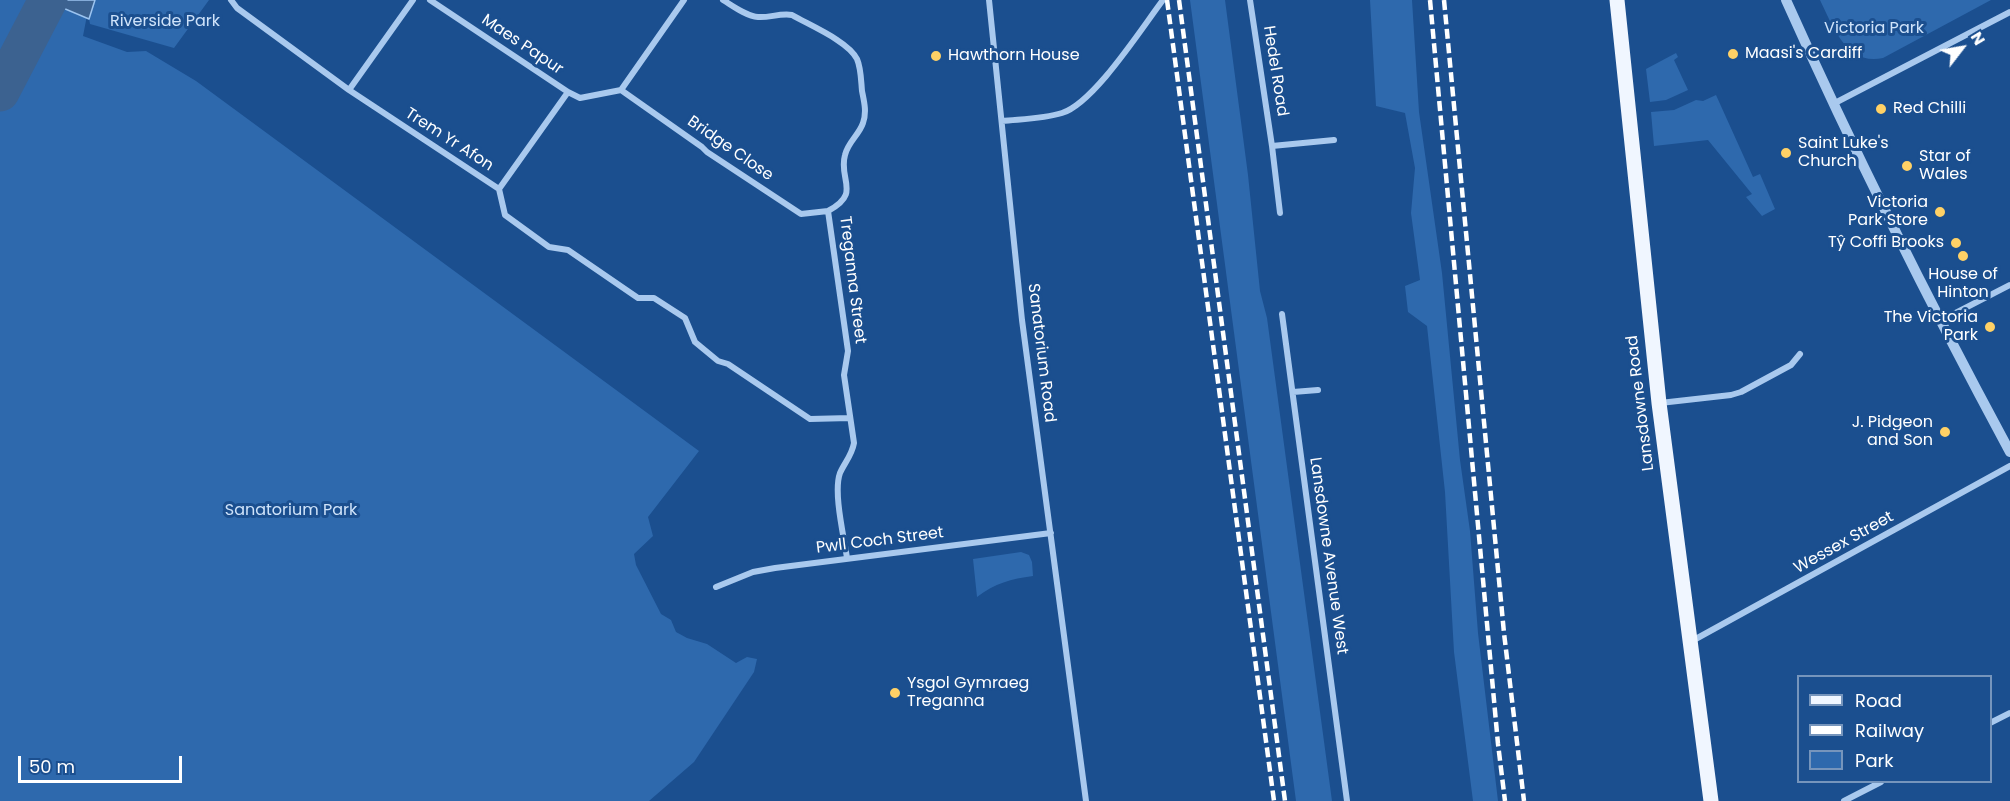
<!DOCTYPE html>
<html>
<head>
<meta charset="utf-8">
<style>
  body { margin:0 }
  #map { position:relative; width:2010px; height:801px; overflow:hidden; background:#1b4f8f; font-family:Poppins,sans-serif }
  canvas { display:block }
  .legend { position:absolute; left:1797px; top:675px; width:195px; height:108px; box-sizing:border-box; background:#1b4f8f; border:2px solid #7695bc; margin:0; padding:8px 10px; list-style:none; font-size:18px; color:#fff }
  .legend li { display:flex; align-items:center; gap:12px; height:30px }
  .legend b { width:30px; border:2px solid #7695bc }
  .north { position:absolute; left:1932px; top:18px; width:60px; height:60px; -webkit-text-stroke:4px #1b4f8f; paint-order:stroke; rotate:59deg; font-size:16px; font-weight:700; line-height:24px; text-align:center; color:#fff }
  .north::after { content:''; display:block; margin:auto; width:21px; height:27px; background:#fff; clip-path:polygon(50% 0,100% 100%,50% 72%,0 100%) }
  .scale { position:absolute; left:18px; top:756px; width:164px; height:27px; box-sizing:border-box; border:3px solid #fff; border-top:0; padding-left:8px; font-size:18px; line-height:21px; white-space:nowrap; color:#fff; -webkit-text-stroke:4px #1b4f8f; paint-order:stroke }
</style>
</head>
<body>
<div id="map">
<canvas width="2010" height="801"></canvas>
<ul class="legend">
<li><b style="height:8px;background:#f0f6ff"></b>Road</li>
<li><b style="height:8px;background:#fff"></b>Railway</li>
<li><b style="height:16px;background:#2e69ad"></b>Park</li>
</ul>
<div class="north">N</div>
<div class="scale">50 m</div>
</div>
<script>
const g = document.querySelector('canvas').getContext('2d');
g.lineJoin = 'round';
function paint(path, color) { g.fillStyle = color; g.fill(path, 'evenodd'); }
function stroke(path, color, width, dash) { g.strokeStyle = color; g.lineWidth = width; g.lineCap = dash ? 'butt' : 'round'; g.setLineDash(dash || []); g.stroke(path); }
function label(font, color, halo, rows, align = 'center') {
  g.font = font + ' Poppins,sans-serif'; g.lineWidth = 6; g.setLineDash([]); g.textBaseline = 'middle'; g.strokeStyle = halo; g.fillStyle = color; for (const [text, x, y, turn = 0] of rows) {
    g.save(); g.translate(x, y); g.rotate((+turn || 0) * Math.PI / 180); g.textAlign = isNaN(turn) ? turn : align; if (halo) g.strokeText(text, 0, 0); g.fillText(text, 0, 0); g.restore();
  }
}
const green = new Path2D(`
  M0 0H90L83 36 127 52 146 51 196 81 699 451 648 517 653 536 634 554 636 565 661 614 671 620 676 632 687 638 707 644 736 663 747 657 757 659 754 672 694 762 649 801H0Z
  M95 0H209L174 48 90 24 89 19Z
  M1190 0H1225L1248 175 1260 291 1267 318 1332 801H1296Z
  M1370 0H1412L1419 112 1442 273 1460 460 1470 531 1478 633 1498 801H1473L1454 652 1445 492 1427 326 1408 312 1405 286 1420 280 1411 213 1415 168 1405 113 1376 106Z
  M1820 0H1991L1883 58C1847 66 1833 27 1820 0Z
  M1676 53 1678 57 1674 60 1688 90 1666 100 1650 102 1646 69Z
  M1716 95 1753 177 1760 174 1775 209 1762 216 1746 197 1752 194 1708 140 1654 146 1651 112 1674 110 1696 100 1703 101Z
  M1021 552 1029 555 1032 562 1033 576C1011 579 995 583 977 597L973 559Z`);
const water = new Path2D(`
  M44 0H95L89 19Z`);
const river = new Path2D(`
  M0 92 48 0`);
const minor = new Path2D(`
  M231 0 237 8 349 90 499 189 505 215 549 247 568 250 638 298H654L685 318 695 342 718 361 728 364 810 419 850 418
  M430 0 568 92
  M723 0C733 6 746 16 758 17 769 18 780 13 792 15 809 25 848 41 857 59 861 68 861 80 862 91 864 101 867 112 863 123 859 135 848 142 845 155 838 180 862 193 828 211L848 351 844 375 854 443C852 455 845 462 840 473 833 492 844 537 847 558
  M989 0 1022 320 1086 801
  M1250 0 1272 146 1334 140
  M349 90 413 0
  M621 90 702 147 707 152 801 214 828 211
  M1833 104 2010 12
  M1002 121C1021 119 1043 119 1062 113 1094 103 1141 29 1163 0
  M1272 146 1280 213
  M499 189 568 92 580 98 621 90 684 0
  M1282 314 1347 801
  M1940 321 2010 285
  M1293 392 1318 390
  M1660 403 1731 395 1741 392 1791 365 1800 354
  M716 587 753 572 775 568 1051 533
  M1692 641 2010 466
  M1990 723 2010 713
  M1844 801 1881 782`);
const tertiary = new Path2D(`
  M1786 0C1855 154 1930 304 2010 452`);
const primary = new Path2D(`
  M1617 0 1659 403 1711 801`);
const rail = new Path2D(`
  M1167 0 1274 801
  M1179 0 1285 801
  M1430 0 1498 744 1505 801
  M1444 0 1504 633 1524 801`);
const markers = [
  [1733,54,6,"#ffd166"],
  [936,56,6,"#ffd166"],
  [1881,109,6,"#ffd166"],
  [1786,153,6,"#ffd166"],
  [1907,166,6,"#ffd166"],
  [1940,212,6,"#ffd166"],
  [1956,243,6,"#ffd166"],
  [1963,256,6,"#ffd166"],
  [1990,327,6,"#ffd166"],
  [1945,432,6,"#ffd166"],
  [895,693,6,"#ffd166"]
];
const parkNames = [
  ["Riverside Park",165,22],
  ["Victoria Park",1874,29],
  ["Sanatorium Park",291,511]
];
const streetNames = [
  ["Maes Papur",522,45,34],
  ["Hedel Road",1275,71,81],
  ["Trem Yr Afon",449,140,33],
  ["Bridge Close",730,149,35],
  ["Treganna Street",852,280,83],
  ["Sanatorium Road",1041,353,83],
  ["Lansdowne Road",1641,403,-97],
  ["Pwll Coch Street",880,541,-7],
  ["Wessex Street",1844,543,-29],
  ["Lansdowne Avenue West",1328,556,82]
];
const poiNames = [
  ["Maasi's Cardiff",1745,54],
  ["Hawthorn House",948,56],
  ["Red Chilli",1893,109],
  ["Saint Luke's",1798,144],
  ["Church",1798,162],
  ["Star of",1919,157],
  ["Wales",1919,175],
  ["Victoria",1928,203,"right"],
  ["Park Store",1928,221,"right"],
  ["Tŷ Coffi Brooks",1944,243,"right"],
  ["House of",1963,275,"center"],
  ["Hinton",1963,293,"center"],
  ["The Victoria",1978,318,"right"],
  ["Park",1978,336,"right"],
  ["J. Pidgeon",1933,423,"right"],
  ["and Son",1933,441,"right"],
  ["Ysgol Gymraeg",907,684],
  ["Treganna",907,702]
];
paint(green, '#2e69ad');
paint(water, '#3c6290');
stroke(water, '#9cc4f0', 1.5);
stroke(river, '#3c6290', 39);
stroke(minor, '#a9c9ee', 6);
stroke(tertiary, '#a9c9ee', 10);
stroke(primary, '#f0f6ff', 15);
stroke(rail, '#fff', 4.5, [10, 4.5]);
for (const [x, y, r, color] of markers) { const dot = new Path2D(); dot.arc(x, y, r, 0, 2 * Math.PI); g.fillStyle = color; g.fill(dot); stroke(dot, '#1b4f8f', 2); }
label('16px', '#cfe3fa', '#1b4f8f', parkNames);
label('16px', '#fff', '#1b4f8f', streetNames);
label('16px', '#fff', '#1b4f8f', poiNames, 'left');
</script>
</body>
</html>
